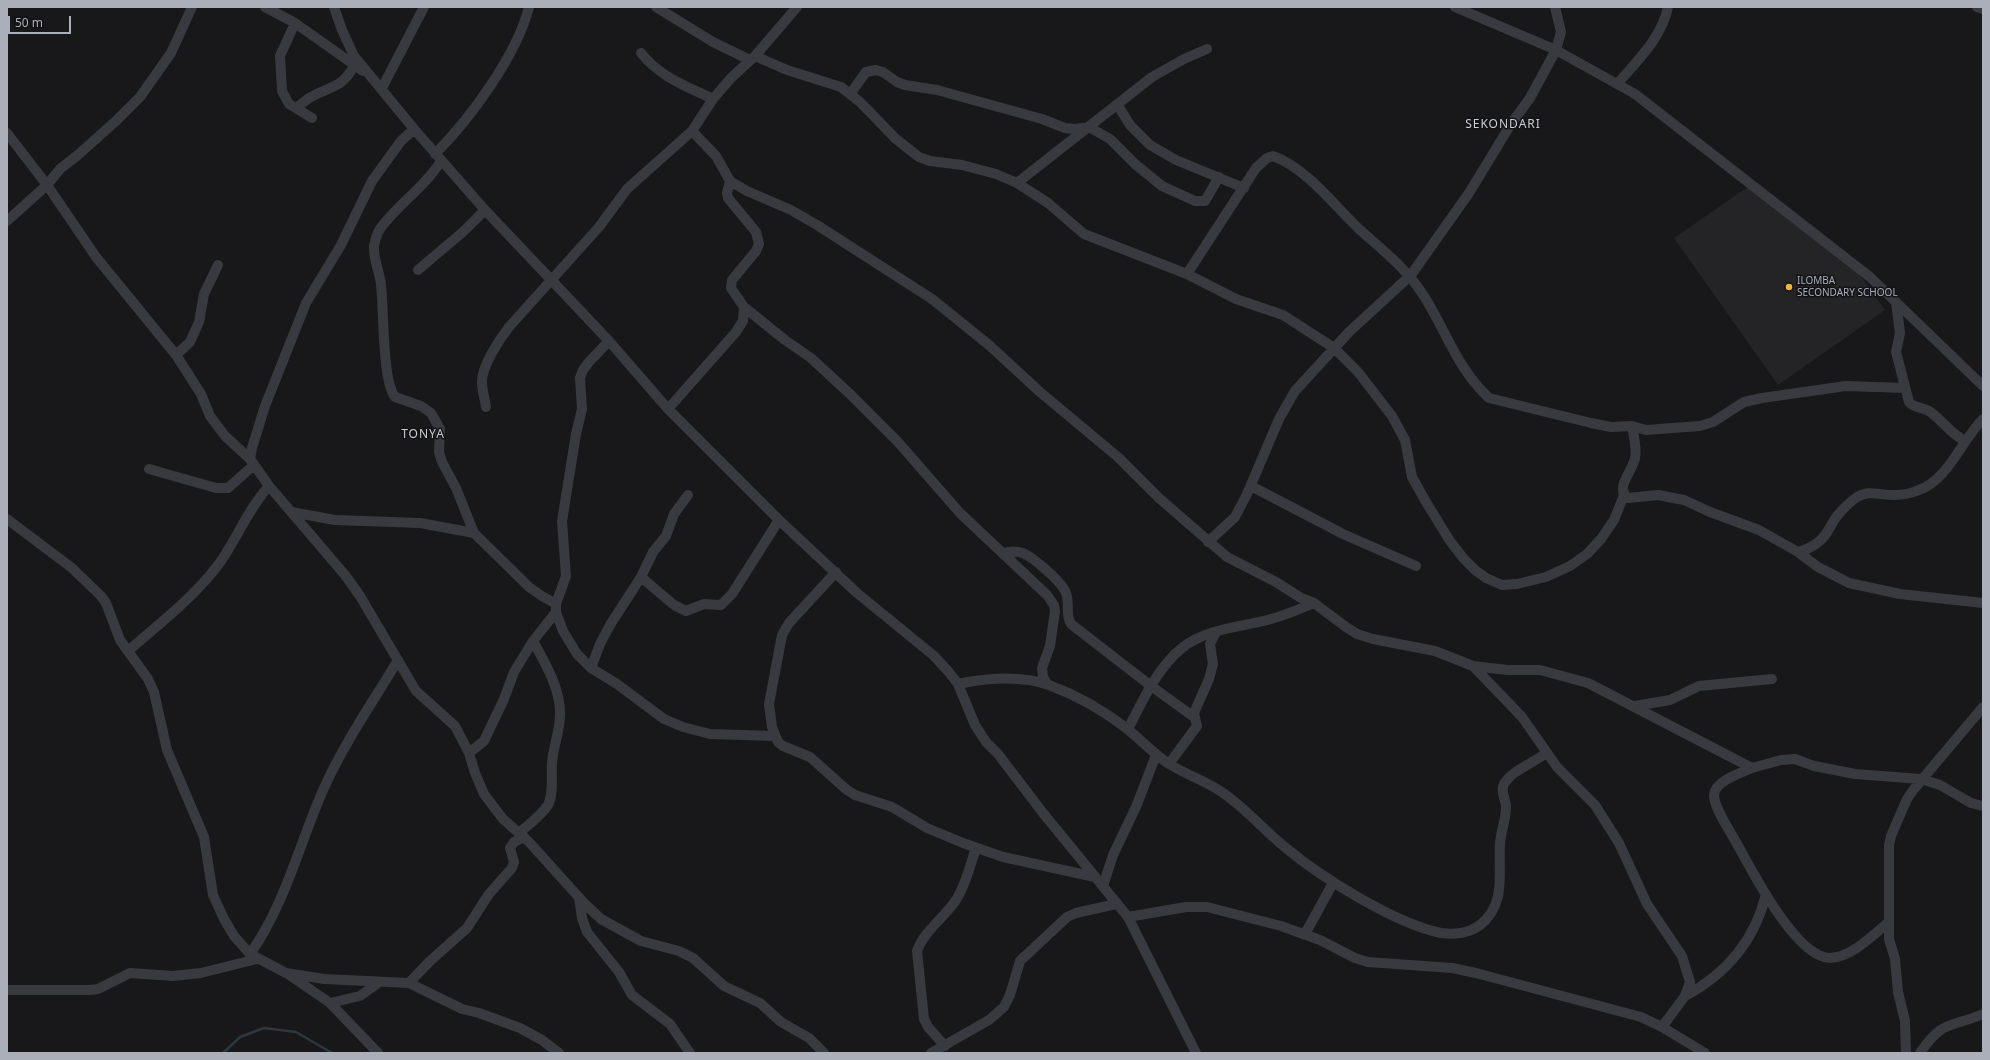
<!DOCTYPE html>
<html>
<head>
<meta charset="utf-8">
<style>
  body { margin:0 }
  #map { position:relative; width:1990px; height:1060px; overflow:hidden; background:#18181a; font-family:"Noto Sans",sans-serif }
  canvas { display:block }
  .frame { position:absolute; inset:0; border:8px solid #abafba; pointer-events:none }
  .scale { position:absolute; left:8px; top:16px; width:63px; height:18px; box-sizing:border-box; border:2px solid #abafba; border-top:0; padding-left:5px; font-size:12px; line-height:14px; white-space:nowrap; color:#abafba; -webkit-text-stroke:3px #131315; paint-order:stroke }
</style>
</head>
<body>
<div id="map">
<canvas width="1990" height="1060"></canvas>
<div class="frame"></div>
<div class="scale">50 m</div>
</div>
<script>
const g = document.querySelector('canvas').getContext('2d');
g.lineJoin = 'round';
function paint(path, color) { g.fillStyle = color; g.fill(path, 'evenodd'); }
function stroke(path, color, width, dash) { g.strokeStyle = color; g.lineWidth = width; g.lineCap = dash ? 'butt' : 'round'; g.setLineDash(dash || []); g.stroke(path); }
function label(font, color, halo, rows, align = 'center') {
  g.font = font + ' "Noto Sans",sans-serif'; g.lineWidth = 3; g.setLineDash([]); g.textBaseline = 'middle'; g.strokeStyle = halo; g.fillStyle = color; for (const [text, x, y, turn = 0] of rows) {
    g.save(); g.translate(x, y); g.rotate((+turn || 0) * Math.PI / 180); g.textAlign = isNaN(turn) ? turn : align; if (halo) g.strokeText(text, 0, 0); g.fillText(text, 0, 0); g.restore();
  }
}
const built = new Path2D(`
  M1749 186 1853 265 1885 310 1778 385 1674 238Z`);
const stream = new Path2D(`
  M223 1053 240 1037 264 1028 296 1032 332 1053`);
const minor = new Path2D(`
  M265 7 295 23 363 71
  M334 7 342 30 354 56 414 129 485 210 609 341 668 409 779 520 857 593 933 655 948 671 958 684 975 725 986 742 998 754 1043 813 1128 917 1196 1053
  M656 7 713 42 750 60
  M1455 7 1556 50 1635 94 1870 277 1983 386
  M1977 7 1983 9
  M295 23 280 56 282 91 289 104 312 118
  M641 53C660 77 686 86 713 99
  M755 56 787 70 841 87 860 102 896 139 919 157 930 161 962 165 996 174 1017 183 1048 203 1084 234 1187 274 1236 299 1283 315 1334 348 1358 372 1392 416 1405 440 1412 477 1426 502 1450 541 1464 559 1475 570 1486 578 1502 585 1517 584 1546 577 1570 566 1587 554 1601 539 1614 520 1624 495
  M1618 83C1638 60 1662 37 1668 7
  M382 88 424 7
  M850 94 866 72 876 70 883 72 897 82 905 85 937 90 1042 119 1065 128 1075 129 1089 127 1110 139 1135 164 1162 186 1195 201H1205L1219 177
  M1117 104 1130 125 1150 145 1176 160 1244 188
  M296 108C301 105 305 100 311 97 332 85 341 89 354 66
  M692 131 716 156 730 181 747 191 791 210 817 225 932 299 989 345 1040 392 1119 458 1159 498 1227 557 1276 582 1301 598 1314 603 1346 627 1357 634 1373 639 1435 651 1473 666 1507 670H1540L1588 683 1752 768 1781 760 1795 759 1814 766 1855 774 1921 779 1940 785 1971 803 1983 806
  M7 133 47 185 96 257 176 355 201 394 210 416 225 436 250 459 269 486 345 575 360 596 416 691 455 726 469 753 475 773 484 794 503 819 529 842 585 904 601 919 641 941 679 951 693 958 724 986 760 1003 781 1022 809 1038 824 1053
  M435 154C470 119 517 55 529 7
  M441 161C425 187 398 204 380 229 377 233 375 241 374 246 373 259 380 273 381 285 384 309 382 380 395 397L421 406 431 413 440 429 439 452 442 462 456 488 474 533 529 587 542 596 556 604
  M730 181 727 193 728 198 756 232 759 244 756 251 732 280 731 288 744 307 785 340 811 358 851 395 898 442 960 513 1047 595 1054 605 1055 611 1050 646 1042 668 1043 677 1047 684
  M1017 183 1152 77 1184 59 1207 49
  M7 221 47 185 60 169 79 154 117 120 140 97 171 53 192 7
  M418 270 464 231 485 210
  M1187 274 1256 168 1267 158 1273 156C1306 168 1333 204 1358 228 1381 249 1405 267 1422 293 1445 328 1457 369 1489 398L1591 423 1611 427 1632 426 1646 430 1700 426 1713 422 1744 402 1762 398 1846 386 1905 388
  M1896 302 1900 333 1896 352 1909 402C1915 409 1923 407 1929 411 1942 420 1950 433 1965 441
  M609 341 589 362 583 370 580 378 582 409 576 434 562 521 566 576 556 604V612L563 631 577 654 591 668 617 684 664 719 683 727 710 734 775 736
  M176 355 190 342 199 322 204 294 218 265
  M486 407C485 399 482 391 482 383 481 367 499 340 509 327L599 227 627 189 692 131 713 99 731 78 755 56 797 7
  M668 409 736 332 743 321 744 307
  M1632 426C1634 437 1637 448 1635 458 1633 471 1614 488 1628 498L1658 495 1684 500 1710 512 1759 530 1798 552 1818 567 1849 583 1900 594 1983 603
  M250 459 252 448 265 406 306 303 341 245 372 181 401 141 414 129
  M149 469 216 488H228L254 465
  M1251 486 1343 534 1416 566
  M291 512 335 520 420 523 474 533
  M7 519 72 568 101 596 106 603 120 640 148 679 154 692 167 750 204 837 213 895 224 919 234 936 250 954 286 973 324 979 409 983 462 1009 479 1013 520 1028 542 1040 559 1053
  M1208 542 1235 517 1247 494 1279 419 1295 391 1349 332 1411 275 1469 193 1511 124 1530 98 1556 50 1561 32 1555 7
  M1798 552C1805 550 1812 547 1817 543 1827 537 1830 525 1837 516 1842 510 1850 502 1857 497 1869 489 1882 496 1895 495 1902 495 1912 493 1919 490 1948 480 1961 441 1983 419
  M1004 553C1010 551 1016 551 1023 553 1034 558 1062 582 1066 593 1070 603 1065 615 1071 624L1151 686 1194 717
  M836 572 789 623 782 635 769 704 772 727 778 742 783 746 810 757 847 790 855 795 892 807 927 828 963 843 1003 857 1095 877 1097 879
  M641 577 674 605 686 611 704 604 721 605 732 594 779 520
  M128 651C160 623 196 596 221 561 238 536 249 508 269 486
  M1473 666 1522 717 1557 767 1595 805 1619 843 1647 904 1682 956 1690 982 1685 996 1662 1027
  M591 668 600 644 610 625 641 577 653 552 666 536 674 514 688 495
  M958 684C987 678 1020 675 1049 685 1076 695 1104 711 1126 728 1140 739 1152 752 1166 762 1185 775 1208 781 1226 795 1248 811 1266 832 1286 848 1322 878 1396 924 1441 933 1454 935 1470 933 1480 925 1507 904 1498 872 1500 843 1501 831 1506 819 1506 807 1506 799 1500 792 1504 784 1512 770 1534 763 1546 753
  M1635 706 1670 700 1699 686 1772 679
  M1128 729C1142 702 1157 668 1182 648 1206 628 1243 627 1271 619 1286 615 1300 609 1314 603
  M469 753 484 741 504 699 514 672 533 641 556 612
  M1169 764 1197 726 1194 713 1209 679 1213 664 1210 644 1216 632
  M1752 768C1741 773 1715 781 1714 795 1714 808 1730 831 1736 842 1751 869 1796 958 1830 958 1852 957 1873 935 1889 922
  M519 833C528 825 541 816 548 805 554 794 551 775 552 763 553 747 560 731 560 715 561 689 545 663 533 641
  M1103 886 1113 855 1136 807 1156 755
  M579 897 582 918 587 932 619 972 632 995 670 1024 690 1053
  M1128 917 1186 907H1207L1281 926 1320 940 1355 958 1368 962 1452 968 1476 973 1641 1017 1662 1027 1705 1053
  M1305 934 1333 883
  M250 954C286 903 299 844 324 788 344 743 373 702 398 660
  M288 974 330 1003 378 1053
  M409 983 429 962 467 928 489 894 512 868 514 862 510 848 514 842 524 837
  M7 990H90L98 989 130 973 173 976 201 973 257 959
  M1685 996C1726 974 1755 940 1766 894
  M330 1003 360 996 378 983
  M945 1046 928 1027 924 1019 917 951C924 931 944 918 956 900 966 885 970 865 976 848
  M931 1053 989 1020 1004 1007 1010 995 1020 961 1067 917 1076 913 1116 904
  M1906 1053 1905 1021 1898 992 1895 959 1889 939V845L1891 836 1907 799 1914 789 1983 707
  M1920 1053C1943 1019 1950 1028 1983 1014`);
const markers = [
  [1789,287,4,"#eeb83c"]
];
const poiNames = [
  ["ILOMBA",1797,281],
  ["SECONDARY SCHOOL",1797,293]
];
const quarterNames = [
  ["SEKONDARI",1503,125],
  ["TONYA",423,435]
];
paint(built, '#242427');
stroke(stream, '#2e373e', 2.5);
stroke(minor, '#393a3f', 10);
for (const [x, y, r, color] of markers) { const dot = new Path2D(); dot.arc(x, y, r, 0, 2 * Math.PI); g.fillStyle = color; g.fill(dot); stroke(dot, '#131315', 1.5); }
label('10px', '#abafba', '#131315', poiNames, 'left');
g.letterSpacing = '1px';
label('12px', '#ccced6', '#131315', quarterNames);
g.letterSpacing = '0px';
</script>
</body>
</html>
